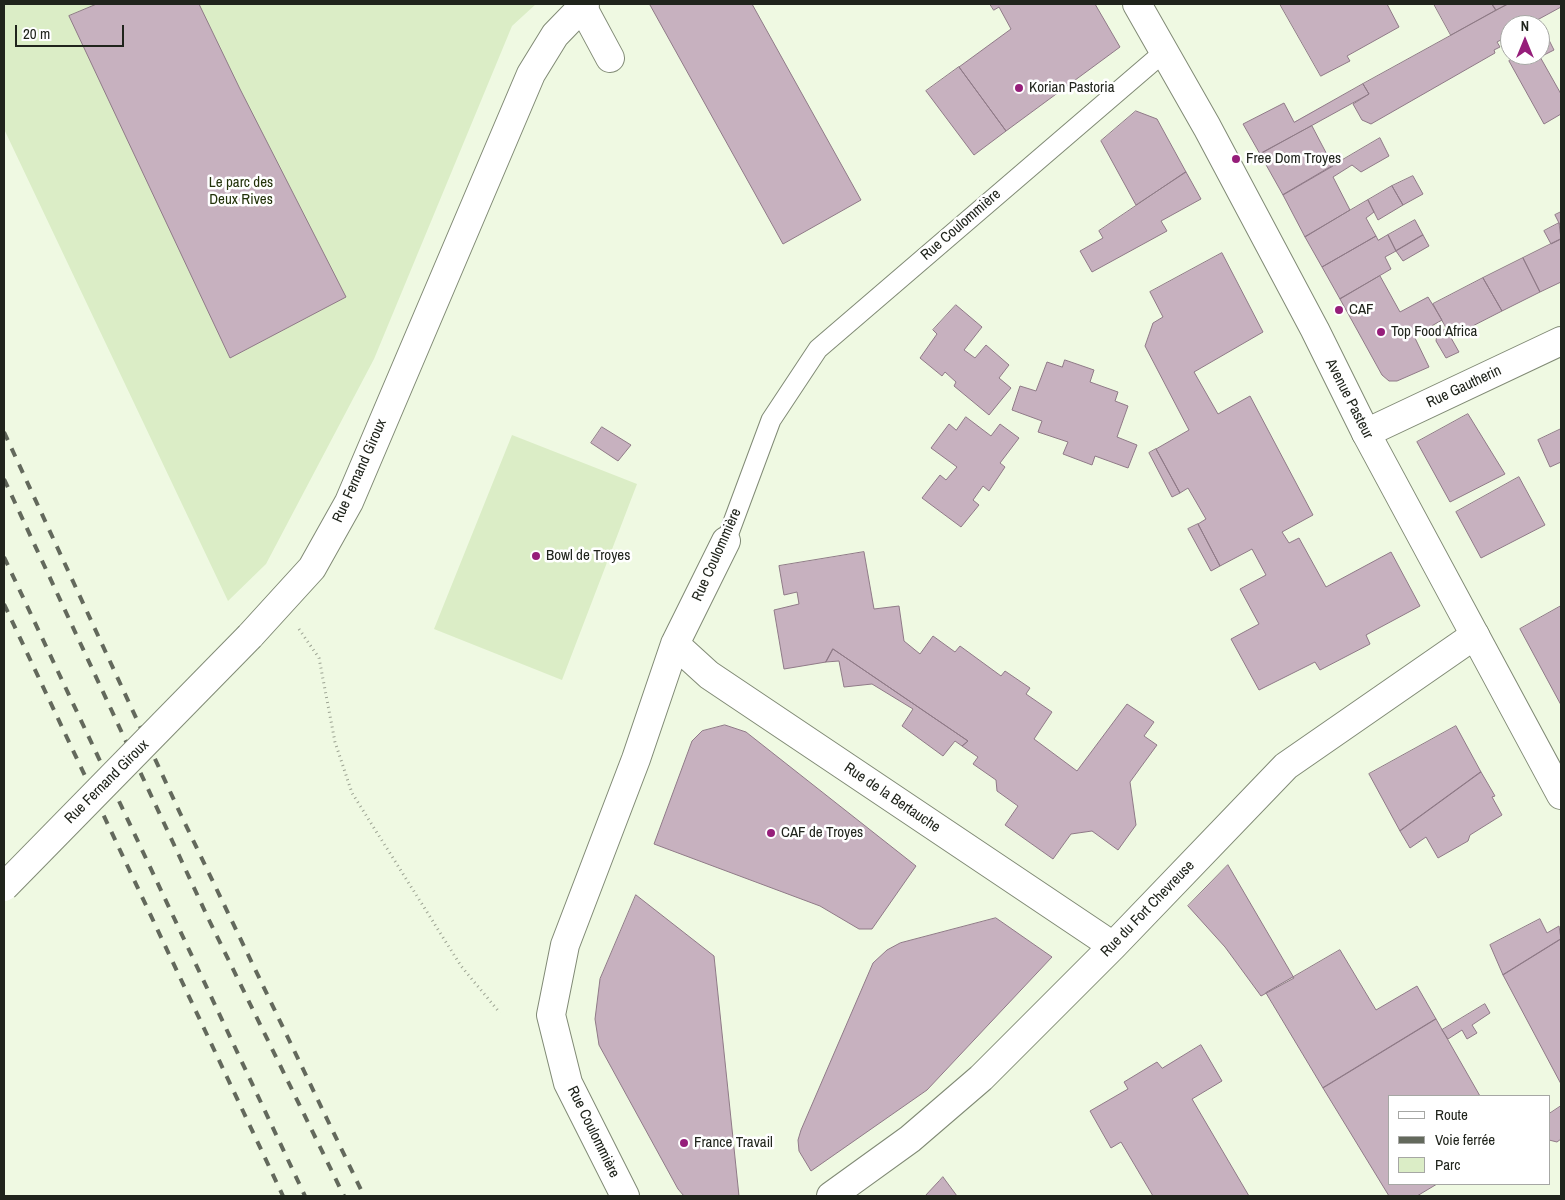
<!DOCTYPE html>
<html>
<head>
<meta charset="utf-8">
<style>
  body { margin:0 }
  #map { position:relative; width:1565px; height:1200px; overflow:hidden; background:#eff9e2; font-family:"Archivo Narrow",sans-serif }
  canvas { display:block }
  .frame { position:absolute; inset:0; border:5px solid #20241c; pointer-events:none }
  .legend { position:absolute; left:1388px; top:1095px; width:162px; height:90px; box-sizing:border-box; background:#fff; border:1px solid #a6a7a4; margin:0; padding:6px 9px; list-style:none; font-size:15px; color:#20241c }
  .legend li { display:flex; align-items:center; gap:10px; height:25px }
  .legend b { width:25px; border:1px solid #a6a7a4 }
  .north { position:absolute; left:1500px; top:15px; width:50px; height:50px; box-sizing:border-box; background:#fff; border:1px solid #a6a7a4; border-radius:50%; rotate:0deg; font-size:14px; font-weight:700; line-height:20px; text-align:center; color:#20241c }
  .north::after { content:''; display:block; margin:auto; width:18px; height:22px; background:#961e7a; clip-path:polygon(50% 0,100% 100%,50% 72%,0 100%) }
  .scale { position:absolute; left:15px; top:25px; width:109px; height:22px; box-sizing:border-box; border:2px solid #20241c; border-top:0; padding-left:6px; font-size:15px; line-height:18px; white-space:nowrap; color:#20241c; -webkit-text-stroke:4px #fff; paint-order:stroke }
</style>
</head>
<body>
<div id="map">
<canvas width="1565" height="1200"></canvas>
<div class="frame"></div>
<ul class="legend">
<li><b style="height:6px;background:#fff"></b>Route</li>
<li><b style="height:6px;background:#63695c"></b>Voie ferrée</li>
<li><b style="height:14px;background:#dbedc6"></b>Parc</li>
</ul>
<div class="north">N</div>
<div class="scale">20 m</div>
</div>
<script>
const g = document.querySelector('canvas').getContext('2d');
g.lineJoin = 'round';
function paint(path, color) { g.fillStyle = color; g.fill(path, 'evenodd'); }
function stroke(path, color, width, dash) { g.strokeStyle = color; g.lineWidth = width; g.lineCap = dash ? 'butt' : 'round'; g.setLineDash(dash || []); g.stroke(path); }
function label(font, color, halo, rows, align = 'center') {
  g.font = font + ' "Archivo Narrow",sans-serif'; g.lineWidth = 5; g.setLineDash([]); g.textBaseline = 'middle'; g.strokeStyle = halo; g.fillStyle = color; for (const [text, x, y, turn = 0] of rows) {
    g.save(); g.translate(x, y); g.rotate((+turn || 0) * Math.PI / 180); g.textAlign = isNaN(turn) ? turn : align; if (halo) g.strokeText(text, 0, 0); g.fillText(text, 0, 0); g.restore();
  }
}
const green = new Path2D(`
  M4 4H536L512 26 374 359 266 564 228 601 4 129Z
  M512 435 637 484 562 680 434 629Z`);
const building = new Path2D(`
  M97 4H199L240 89 346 297 230 358 69 16Z
  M652 4H752L861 200 783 244 650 5Z
  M990 4H1095L1120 47 1006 131 959 67 1011 29 999 7 994 10Z
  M1280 4H1387L1399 27 1347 56 1350 61 1321 76Z
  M1434 4H1492L1496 10 1451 35Z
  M1492 4H1508L1496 10Z
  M1508 4H1561V7L1528 25H1510V35L1497 42 1500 47 1494 50 1495 53 1371 124 1362 120 1353 104 1369 94 1363 84Z
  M1548 38 1554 50 1540 57V43Z
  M1519 55H1539L1561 94V114L1544 124 1509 61Z
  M959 67 1006 131 974 155 926 91Z
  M1363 84 1369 94 1260 154 1243 124 1284 103 1294 122Z
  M1136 111 1157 119 1186 172 1136 205 1101 141Z
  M1312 126 1333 166 1283 195 1260 154Z
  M1380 138 1389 156 1361 172 1352 165 1333 177 1350 210 1305 237 1283 195Z
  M1186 172 1201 199 1161 221 1167 231 1092 272 1080 251 1103 238 1099 231Z
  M1413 176 1423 194 1403 205 1392 186Z
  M1392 186 1403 205 1378 220 1368 200Z
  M1368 200 1374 212 1366 218 1376 236 1322 267 1305 237Z
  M1561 212V227L1555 215Z
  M1415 220 1423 235 1396 251 1388 235Z
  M1559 223 1561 239 1551 244 1544 231Z
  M1388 235 1396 251 1385 257 1391 269 1340 299 1322 267 1376 236 1378 240Z
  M1423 235 1429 246 1403 261 1396 251Z
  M1561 239V282L1540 292 1523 258Z
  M1222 253 1263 332 1194 372 1218 414 1250 396 1313 515 1282 532 1289 543 1299 538 1326 587 1391 552 1420 606 1366 635 1370 644 1320 670 1315 662 1259 690 1231 639 1259 624 1240 589 1266 575 1252 549 1220 566 1198 524 1206 519 1188 488 1180 493 1156 449 1189 430 1145 346 1153 323 1163 317 1150 292Z
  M1523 258 1540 292 1502 311 1483 278Z
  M1380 276 1400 312 1428 297 1442 320 1414 336 1429 367 1397 381H1389L1382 375 1340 299Z
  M1483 278 1502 311 1451 337 1433 304Z
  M956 305 982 327 964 350 975 358 986 345 1009 365 999 378 1011 388 989 415 954 386 956 382 945 372 942 376 920 358 937 334 933 330Z
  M1446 329 1459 352 1446 358 1436 341 1437 334Z
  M1065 360 1094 370 1090 382 1118 392 1115 401 1128 406 1117 437 1137 445 1128 468 1095 456 1092 465 1063 454 1068 442 1038 432 1042 421 1012 410 1020 386 1036 391 1047 362 1062 367Z
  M1468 414 1505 474 1450 502 1417 442Z
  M966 417 991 436 1000 424 1019 438 1000 463 1005 467 989 491 983 486 973 500 979 505 961 527 922 498 940 475 946 480 957 467 931 448 949 424 956 430Z
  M602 427 631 445 618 461 591 443Z
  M1561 429V462L1550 467 1538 440Z
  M1156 449 1180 493 1172 497 1149 453Z
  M1519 477 1545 525 1481 558 1456 512Z
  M1198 524 1220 566 1211 571 1188 529Z
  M864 552 874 609 899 606 904 641 920 654 933 636 955 652 960 646 1001 676 1005 671 1030 688 1026 694 1052 712 1034 739 1077 771 1127 704 1154 722 1144 736 1157 745 1130 782 1136 825 1118 850 1092 831 1071 834 1053 859 1005 825 1018 806 997 791 996 780 973 764 978 757 962 746 968 741 833 649 826 662 784 669 774 610 799 604 797 592 784 595 779 566Z
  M1561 606V705L1520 629Z
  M833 649 968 741 967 742 962 746 955 741 943 756 902 726 913 709 872 684 844 687 839 661 826 662Z
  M725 725 746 732 916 866 872 929H859L820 906 654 844 692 741 702 731Z
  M1456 726 1481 772 1400 831 1369 774Z
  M1481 772 1495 796 1492 797 1502 815 1470 835 1468 841 1438 858 1426 837 1410 848 1400 831Z
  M1228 865 1294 978 1261 996 1225 947 1188 906Z
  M636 895 714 956 739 1196H684L678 1189 599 1045 595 1019 600 979Z
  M996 918 1052 957 927 1090 811 1171 799 1151 798 1140 801 1130 873 963 887 950 900 943Z
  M1540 919 1547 933 1559 926 1561 939 1503 975 1490 945Z
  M1561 939V1084L1503 975Z
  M1340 950 1376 1010 1417 986 1436 1019 1323 1088 1266 993Z
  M1485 1004 1490 1013 1472 1025 1477 1033 1467 1039 1462 1030 1448 1039 1442 1030Z
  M1436 1019 1480 1096H1389V1184H1437L1417 1196H1389L1323 1088Z
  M1201 1045 1222 1081 1192 1099 1249 1196H1153L1121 1142 1111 1148 1090 1111 1128 1089 1124 1082 1157 1062 1162 1068Z
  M1561 1106V1139L1557 1142 1549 1140V1114Z
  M943 1177 957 1196H925L939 1181Z`);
const path = new Path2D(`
  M299 629 319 658 335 742 352 793 461 966 500 1013`);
const service = new Path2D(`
  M726 541 771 420 818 349 1164 52`);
const pedestrian = new Path2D(`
  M582 6 610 58`);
const minor = new Path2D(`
  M1366 433 1561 341
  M675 644 709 675 1113 946
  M625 1196 568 1083 551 1015 565 945 636 759 675 644 726 541
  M831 1196 910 1139 981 1078 1113 946 1286 766 1475 635`);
const tertiary = new Path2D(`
  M250 636 312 568 349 502 531 74 555 35 585 4`);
const secondary = new Path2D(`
  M1137 4 1207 127 1315 330 1366 433 1561 795`);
const rail = new Path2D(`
  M4 432 180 813 364 1196
  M4 479 209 920 344 1196
  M4 557 305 1196
  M4 604 283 1196`);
const tertiaryBridge = new Path2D(`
  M4 887 250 636`);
const markers = [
  [1019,88,5,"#961e7a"],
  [1236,159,5,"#961e7a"],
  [1339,310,5,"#961e7a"],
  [1381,332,5,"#961e7a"],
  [536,556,5,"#961e7a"],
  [771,833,5,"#961e7a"],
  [684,1143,5,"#961e7a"]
];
const poiNames = [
  ["Korian Pastoria",1029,88],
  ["Free Dom Troyes",1246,159],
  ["CAF",1349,310],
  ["Top Food Africa",1391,332],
  ["Bowl de Troyes",546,556],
  ["CAF de Troyes",781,833],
  ["France Travail",694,1143]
];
const parkNames = [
  ["Le parc des",241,183],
  ["Deux Rives",241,200]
];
const streetNames = [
  ["Rue Coulommière",961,225,-41],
  ["Rue Gautherin",1464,387,-25],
  ["Avenue Pasteur",1349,399,63],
  ["Rue Fernand Giroux",360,471,-66],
  ["Rue Coulommière",717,555,-66],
  ["Rue Fernand Giroux",107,782,-45],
  ["Rue de la Bertauche",892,798,34],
  ["Rue du Fort Chevreuse",1148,909,-46],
  ["Rue Coulommière",593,1132,64]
];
paint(green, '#dbedc6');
paint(building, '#c7b1bf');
stroke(building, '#8f7a87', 1);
stroke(service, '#808a75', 21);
stroke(pedestrian, '#808a75', 30);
stroke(minor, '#808a75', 30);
stroke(tertiary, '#808a75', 30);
stroke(secondary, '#808a75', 30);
stroke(path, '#9ca392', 3, [1, 4]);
stroke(service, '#fff', 19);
stroke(pedestrian, '#fff', 28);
stroke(minor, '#fff', 28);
stroke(tertiary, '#fff', 28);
stroke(secondary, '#fff', 28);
stroke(rail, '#63695c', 4, [9, 9]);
stroke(tertiaryBridge, '#808a75', 30, []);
stroke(tertiaryBridge, '#fff', 28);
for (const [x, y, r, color] of markers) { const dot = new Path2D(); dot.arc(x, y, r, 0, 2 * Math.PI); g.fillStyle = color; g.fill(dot); stroke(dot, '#fff', 2); }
label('15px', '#20241c', '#fff', poiNames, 'left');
label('15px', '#23330a', '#fff', parkNames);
label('15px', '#20241c', '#fff', streetNames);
</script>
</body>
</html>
